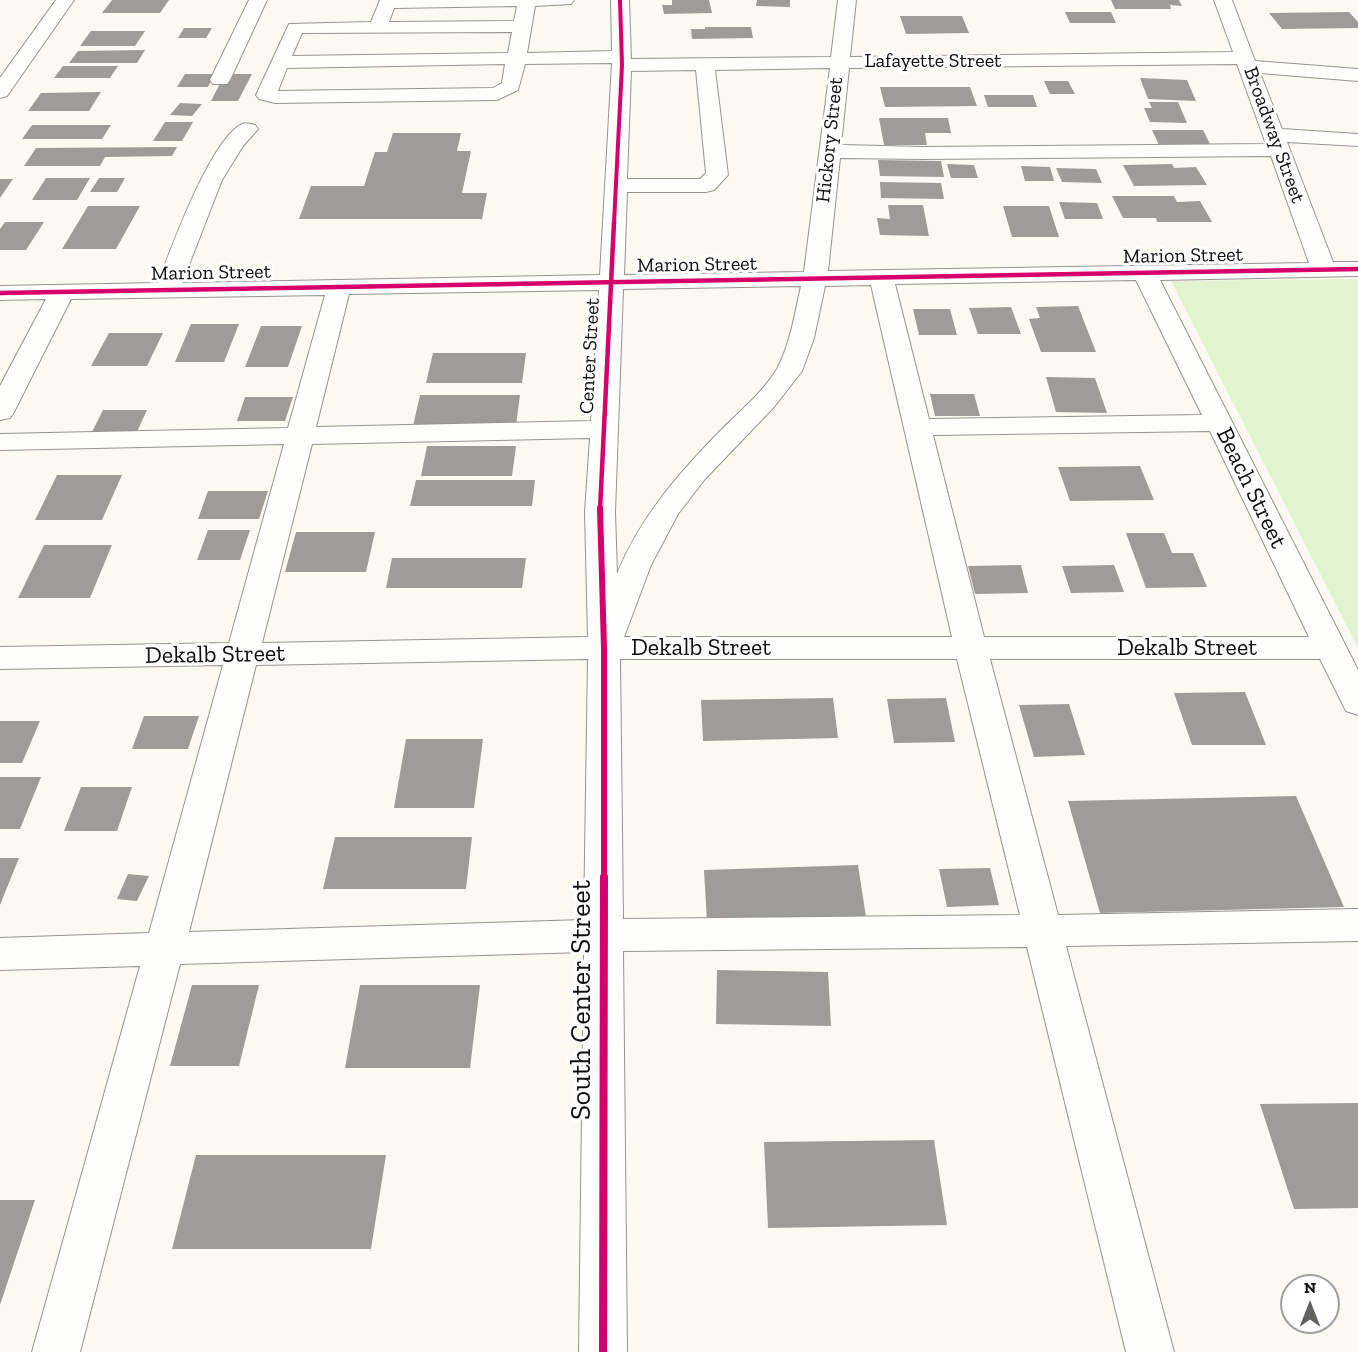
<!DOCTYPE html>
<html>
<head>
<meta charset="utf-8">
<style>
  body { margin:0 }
  #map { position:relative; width:1358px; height:1352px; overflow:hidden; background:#fbfaf2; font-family:"Zilla Slab",serif }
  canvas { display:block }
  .north { position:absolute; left:1280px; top:1274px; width:60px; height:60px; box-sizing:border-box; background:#fff; border:2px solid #9f9f9f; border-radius:50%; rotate:0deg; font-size:16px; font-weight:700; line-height:24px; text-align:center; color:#0e0e0e }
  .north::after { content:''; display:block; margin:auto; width:21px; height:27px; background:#61615e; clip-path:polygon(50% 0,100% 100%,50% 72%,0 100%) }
</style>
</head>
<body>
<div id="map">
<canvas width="1358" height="1352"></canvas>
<div class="north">N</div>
</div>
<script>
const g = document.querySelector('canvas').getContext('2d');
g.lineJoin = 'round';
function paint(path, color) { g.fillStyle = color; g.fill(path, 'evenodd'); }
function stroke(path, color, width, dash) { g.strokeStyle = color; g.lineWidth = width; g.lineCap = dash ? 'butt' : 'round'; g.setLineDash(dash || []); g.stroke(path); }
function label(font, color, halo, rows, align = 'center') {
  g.font = font + ' "Zilla Slab",serif'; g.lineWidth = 6; g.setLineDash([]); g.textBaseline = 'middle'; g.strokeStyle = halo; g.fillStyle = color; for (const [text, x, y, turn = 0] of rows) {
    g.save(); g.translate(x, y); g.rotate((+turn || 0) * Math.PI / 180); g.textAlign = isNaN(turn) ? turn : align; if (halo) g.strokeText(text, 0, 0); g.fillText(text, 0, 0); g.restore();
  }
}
const green = new Path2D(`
  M1358 279V648L1171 281Z`);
const building = new Path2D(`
  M112 0H169L160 13H102Z
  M672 0H709L712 13 664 14 662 5H672Z
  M757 0H790V7L756 6Z
  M1111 0H1179L1182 6 1170 5 1171 9H1115Z
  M1065 12H1111L1116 23H1070Z
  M1349 12 1358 22V28L1282 29 1269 13Z
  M900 16H962L969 33 906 34Z
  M705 27H751L753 38 692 39 691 29H705Z
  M184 28H212L206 38H178Z
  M91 31H145L135 46H80Z
  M145 50 137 63H69L78 51Z
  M63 66H118L110 78H54Z
  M185 74H215L208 87H177Z
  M225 74H252L238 101H211Z
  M1140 78 1187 80 1196 101 1148 99Z
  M1044 81H1068L1075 94H1050Z
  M880 87H970L977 106 885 107Z
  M101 92 89 111H28L41 93Z
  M984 95H1033L1037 107H988Z
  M1149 102H1178L1187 123 1150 122 1144 108H1152Z
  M180 103 202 104 192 116 170 115Z
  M879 118H948L951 133H925L927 145H884Z
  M165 122H193L182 141H153Z
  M32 125H111L102 139H22Z
  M1152 130H1203L1211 146 1159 145Z
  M393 133H461L457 151H471L462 193H487L482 219H299L311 186H364L375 152H387Z
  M177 147 172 156 105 157 100 166H24L36 148Z
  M878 160 941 161 944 177 880 176Z
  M947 164 974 165 978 178H951Z
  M1172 164 1174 168 1196 167 1207 185 1134 186 1123 165Z
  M1021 166 1050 167 1054 181H1025Z
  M1056 168 1096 169 1102 183 1062 182Z
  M46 178H90L77 200H32Z
  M99 178H125L117 192H90Z
  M0 179H13L0 198Z
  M880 182 941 183 944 199 881 198Z
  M1112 196H1174L1177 202 1200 201 1212 222H1157L1156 218H1123Z
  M1059 202 1097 203 1103 219H1065Z
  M888 205H923L929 236 880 235 877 218 890 219Z
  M88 206H140L116 249H62Z
  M1003 206H1049L1059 237H1012Z
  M5 222H44L26 250H0V229Z
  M1078 306 1096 352H1041L1029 319 1040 318 1036 307Z
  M1011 307 1021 334H978L969 308Z
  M913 309H950L957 335H919Z
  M191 324H239L224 362H175Z
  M261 326H302L288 367H245Z
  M109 333H163L147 366H91Z
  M433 353H526L522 383H426Z
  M1046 377 1095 378 1107 413 1056 412Z
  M930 394H974L980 416H935Z
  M420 395H520L516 426H413Z
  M245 397H293L285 421H237Z
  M103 410H147L136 434H91Z
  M427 446H516L512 476H421Z
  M1140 466 1154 500 1070 501 1058 467Z
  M57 475H122L102 520H35Z
  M416 480H535L532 506H410Z
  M208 491H268L259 519H198Z
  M208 530H250L240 560H197Z
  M296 532H375L366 572H285Z
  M1126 533H1164L1172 553H1193L1207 587 1146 588Z
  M44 545H112L90 598H18Z
  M392 558H526L522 588H386Z
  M1021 565 1028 593 975 594 968 566Z
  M1114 565 1124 592 1071 593 1062 566Z
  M1245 692 1266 745H1192L1174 693Z
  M833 698 838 738 703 741 701 700Z
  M946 698 955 742 894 743 887 699Z
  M1069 704 1085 755 1034 757 1019 705Z
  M144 716H199L188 749H132Z
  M0 721H40L22 763H0Z
  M406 739H483L474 808H394Z
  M0 777H41L20 829H0Z
  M81 787H132L117 831H64Z
  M1296 796 1344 907 1100 913 1068 801Z
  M335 837H472L466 889H323Z
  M0 858H19L0 905Z
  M858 865 866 917 707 922 704 870Z
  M990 868 999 905 947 907 939 869Z
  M128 874 149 876 137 901 117 899Z
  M717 970 828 972 831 1026 716 1024Z
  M192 985H259L239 1066H170Z
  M360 985H480L470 1068H345Z
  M1358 1103V1208L1294 1209 1260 1104Z
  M934 1140 947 1225 768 1228 764 1142Z
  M196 1155H386L371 1249H172Z
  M0 1200H35L0 1305Z`);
const minor = new Path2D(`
  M56 0H74L7 96 0 98V78Z
  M249 0H267L230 80 227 84H213L210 80Z
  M380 0H574L571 4 535 6 527 53 612 51 611 0H629L631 59 831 57 838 0H856L850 57 1233 52 1214 0H1232L1255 61 1358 69V81L1260 73 1282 129 1358 134V146L1287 142 1333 262H1358V276L1160 280 1358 670V715L1346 711 1320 659H990L1058 915 1358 909V941L1066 946 1174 1352H1126L1027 947 623 951 627 1352H579L584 952 180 964 80 1352H32L140 966 0 970V938L149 933 223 665 0 669V647L229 643 284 444 0 450V434L288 428 325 295 71 299 14 412 10 418 0 420V386L46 299 0 300V286L158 283C171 249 210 140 242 124 246 122 251 124 255 125L258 129 243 146 222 180 182 283 600 275 612 63 525 64 518 90 497 100 275 103 259 99 256 95 289 24 371 22ZM517 6 514 21 389 22 394 8ZM512 32 508 53 292 56 302 33ZM505 64 502 83 493 88 278 91 287 68ZM1237 64 1266 144 923 147 841 145 849 68ZM830 68 804 272 624 275 627 192H706L714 190 728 175 715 70ZM696 70 706 173 700 179H627L631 71ZM1271 156 1309 263 828 271 840 158 923 159ZM1136 280 1202 415 929 419 895 284ZM871 285 952 637H624L651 565 678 514 705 479 774 407 802 371 814 338 825 286ZM801 286C795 313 790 345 777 369 763 392 739 412 721 430 679 473 640 517 617 574L615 512 623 289ZM599 290 591 421 316 427 349 294ZM1210 431 1309 637H984L933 435ZM590 438 585 512 588 637 262 643 312 444ZM588 659 584 920 189 932 256 665ZM620 659H957L1020 915 623 919Z`);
const cyclewayFar3 = new Path2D(`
  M614 223 622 65 620 0`);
const cyclewayFar2 = new Path2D(`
  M0 293 1358 269
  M600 510 614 222`);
const cyclewayFar1 = new Path2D(`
  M600 508 604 648V878`);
const cycleway = new Path2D(`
  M603 1352 604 877`);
const farStreetnames = [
  ["Lafayette Street",933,61],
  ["Broadway Street",1274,135,70],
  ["Hickory Street",830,140,-84],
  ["Marion Street",1183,256,-1],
  ["Marion Street",697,265,-1],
  ["Marion Street",211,273,-1],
  ["Center Street",590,356,-87]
];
const streetNames = [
  ["Beach Street",1251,488,64],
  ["Dekalb Street",701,648],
  ["Dekalb Street",1187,648],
  ["Dekalb Street",215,655,-1]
];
const nearStreetnames = [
  ["South Center Street",582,1000,-90]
];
paint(green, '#e1f3cf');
paint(building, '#9e9c98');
stroke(minor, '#959491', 2);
paint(minor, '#fefefd');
stroke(cyclewayFar3, '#d6006c', 4);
stroke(cyclewayFar2, '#d6006c', 4.5);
stroke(cyclewayFar1, '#d6006c', 6);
stroke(cycleway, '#d6006c', 8);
label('20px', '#0e0e0e', '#fff', farStreetnames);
label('24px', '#0e0e0e', '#fff', streetNames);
label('28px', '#0e0e0e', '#fff', nearStreetnames);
</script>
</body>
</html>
